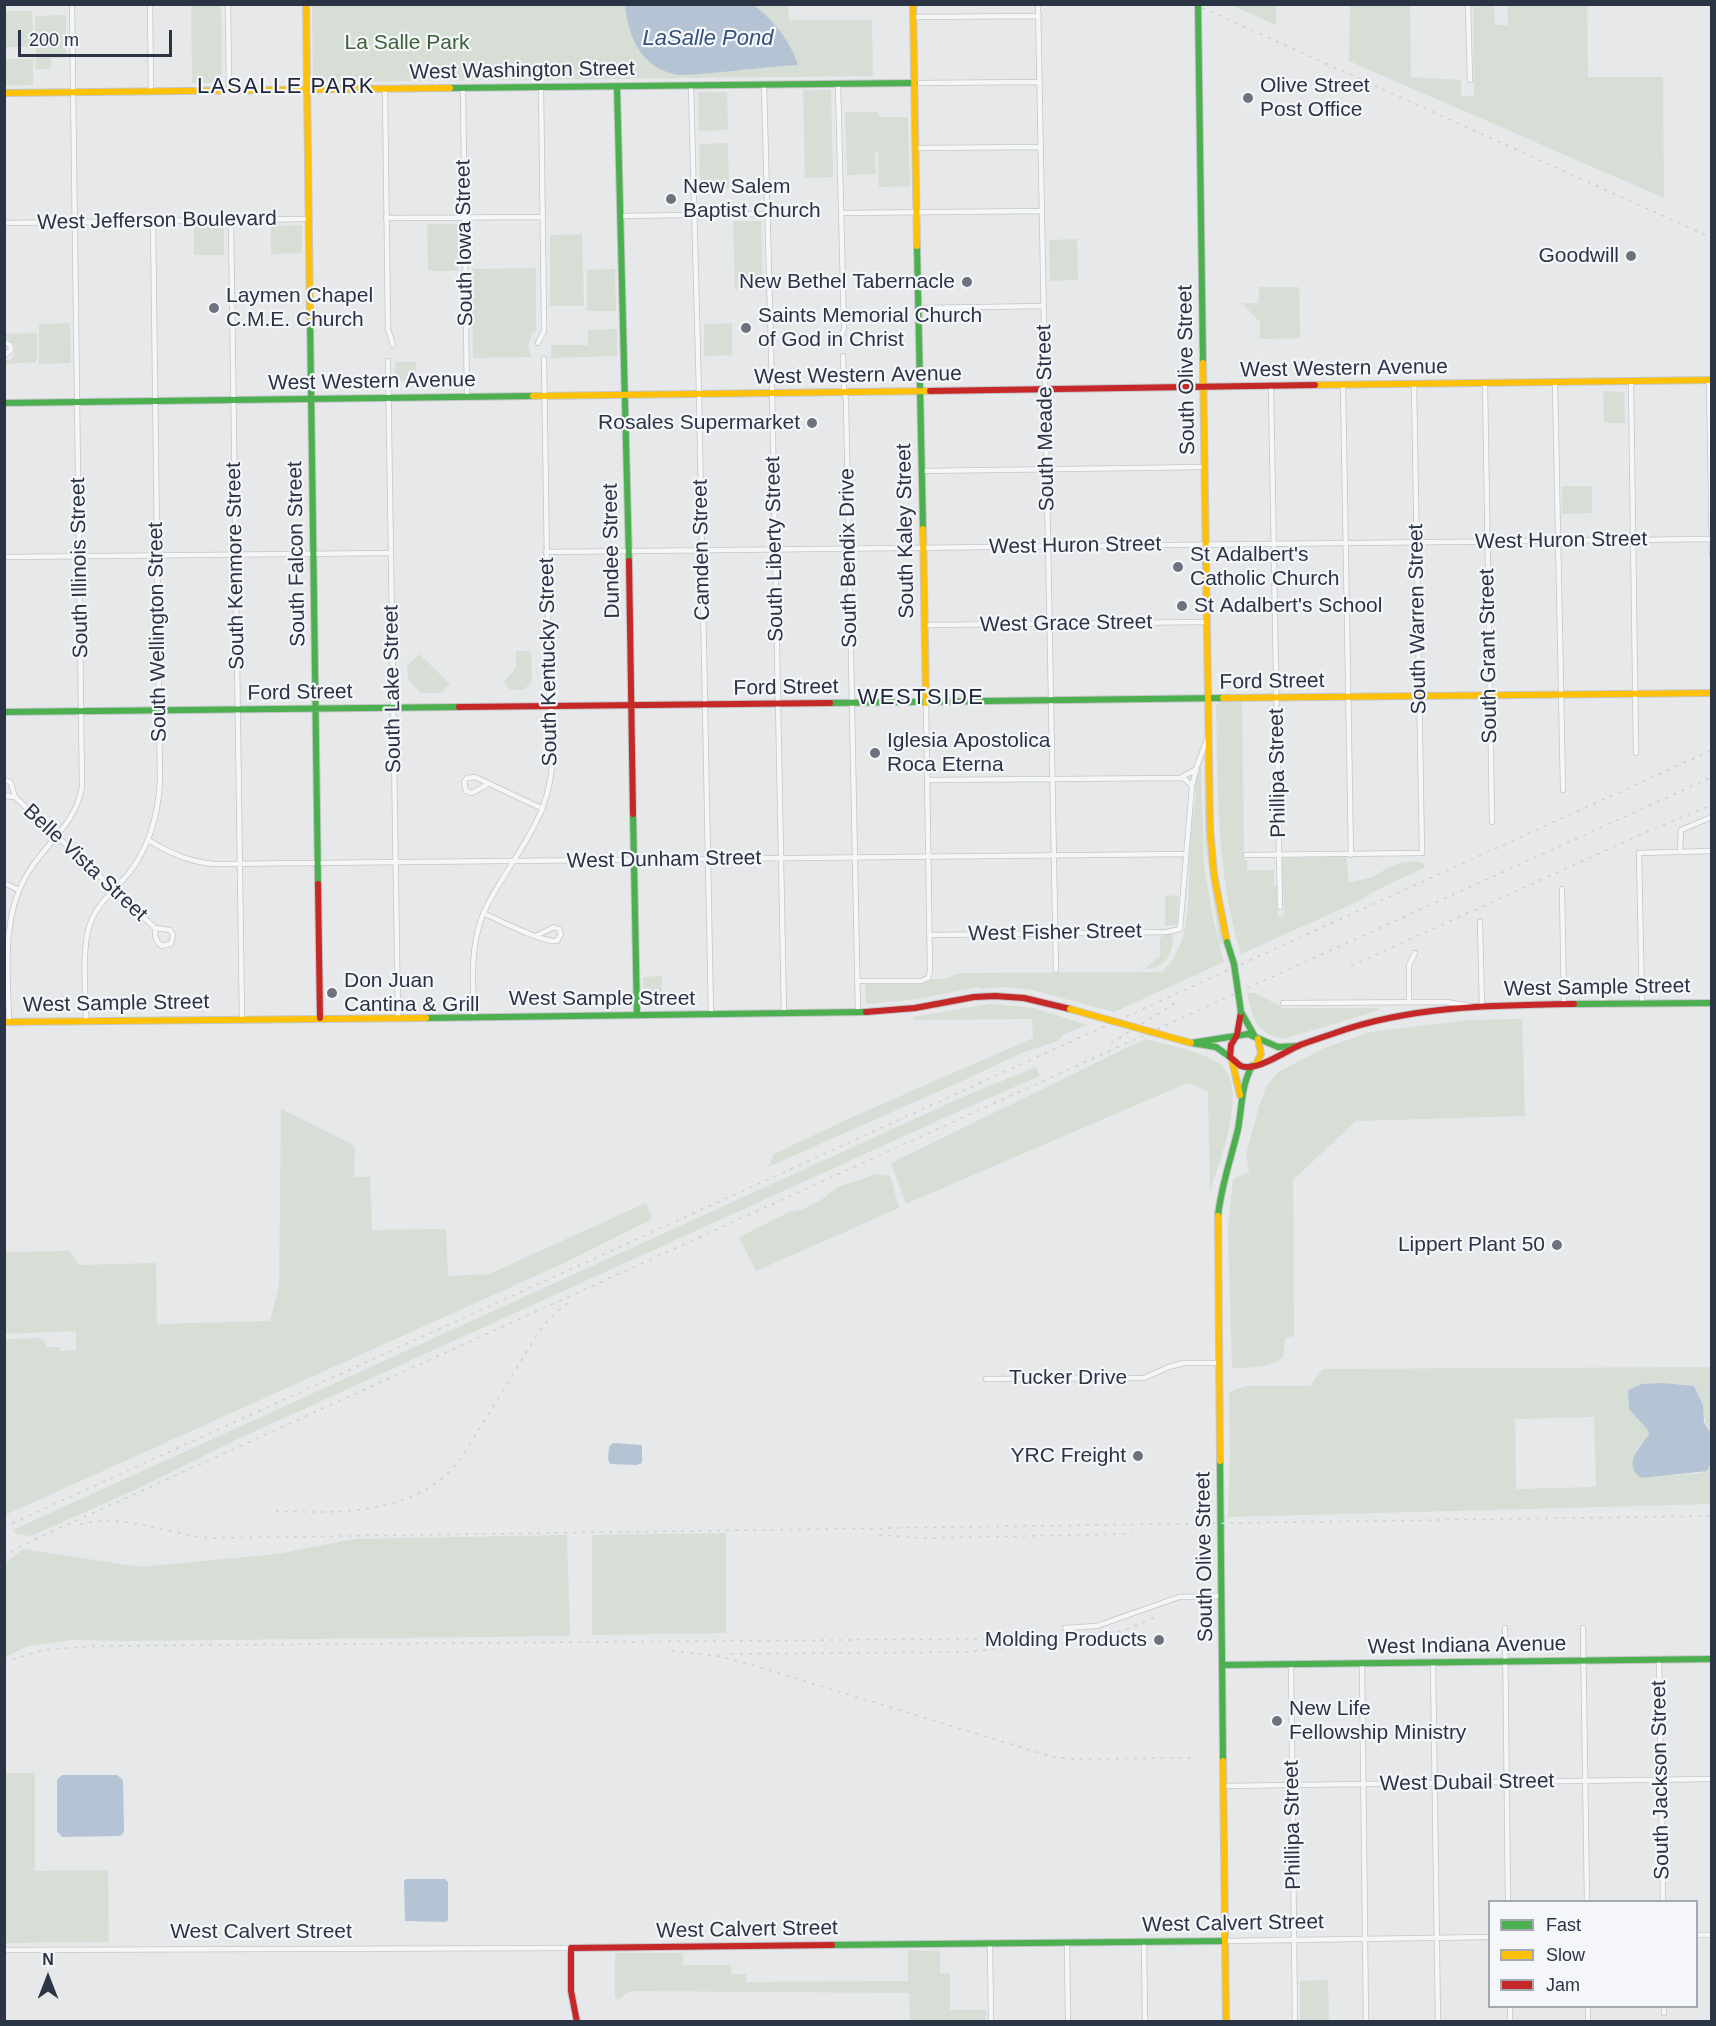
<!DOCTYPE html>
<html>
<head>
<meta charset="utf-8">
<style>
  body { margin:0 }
  #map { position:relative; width:1716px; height:2026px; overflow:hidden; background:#e6e8ea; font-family:Helvetica,sans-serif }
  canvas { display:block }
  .frame { position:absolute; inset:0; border:6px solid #2b3445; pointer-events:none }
  .legend { position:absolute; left:1488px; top:1900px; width:210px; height:108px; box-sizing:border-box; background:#f4f6f9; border:2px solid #a4a8b1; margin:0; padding:8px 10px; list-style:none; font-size:18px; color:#2b3445 }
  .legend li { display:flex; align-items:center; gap:12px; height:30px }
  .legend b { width:30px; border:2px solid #a4a8b1 }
  .north { position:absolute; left:18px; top:1948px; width:60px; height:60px; -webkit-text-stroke:4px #f4f6f9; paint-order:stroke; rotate:0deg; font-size:16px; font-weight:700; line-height:24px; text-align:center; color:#2b3445 }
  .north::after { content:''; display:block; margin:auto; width:21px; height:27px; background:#2b3445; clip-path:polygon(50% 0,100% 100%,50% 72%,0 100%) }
  .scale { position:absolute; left:18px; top:30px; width:154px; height:27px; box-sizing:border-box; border:3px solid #2b3445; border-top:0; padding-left:8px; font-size:18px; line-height:21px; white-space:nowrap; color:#2b3445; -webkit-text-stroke:4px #f4f6f9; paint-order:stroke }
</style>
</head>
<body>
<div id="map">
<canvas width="1716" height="2026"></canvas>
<div class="frame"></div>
<ul class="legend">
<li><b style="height:8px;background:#4caf50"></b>Fast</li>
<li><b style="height:8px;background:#ffc107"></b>Slow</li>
<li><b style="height:8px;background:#c62828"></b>Jam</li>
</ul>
<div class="north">N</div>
<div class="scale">200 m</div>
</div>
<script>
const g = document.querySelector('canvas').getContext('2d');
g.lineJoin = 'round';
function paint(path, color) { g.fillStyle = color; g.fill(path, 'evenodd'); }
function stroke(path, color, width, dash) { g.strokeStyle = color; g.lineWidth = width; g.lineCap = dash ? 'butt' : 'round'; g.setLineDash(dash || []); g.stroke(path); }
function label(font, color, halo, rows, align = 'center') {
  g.font = font + ' Helvetica,sans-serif'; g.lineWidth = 4.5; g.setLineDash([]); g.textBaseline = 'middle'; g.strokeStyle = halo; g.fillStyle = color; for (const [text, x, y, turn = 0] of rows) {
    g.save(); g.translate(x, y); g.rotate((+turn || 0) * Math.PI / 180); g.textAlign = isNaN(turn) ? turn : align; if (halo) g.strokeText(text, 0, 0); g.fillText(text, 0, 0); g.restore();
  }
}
const green = new Path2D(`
  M191 5H221L222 83H192Z
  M312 5H788L789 20H872L873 76 313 82Z
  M1231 5H1276V25Z
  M1350 5H1410L1411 77 1461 80V96H1474L1473 5H1494L1495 25H1508L1507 5H1587L1588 77H1663L1664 198 1349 61Z
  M5 11H32L33 47H5Z
  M66 15V58H51V69H36L35 16Z
  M5 59H33V85L5 86Z
  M803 90H831L833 177 805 178Z
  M698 92H727L728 130 699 131Z
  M845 112H878L879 117H908L910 186 879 187 878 152H875L876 174 847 175Z
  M728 143 729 189H700L699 144Z
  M733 221H761L763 288 735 289Z
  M427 224H458V271H428Z
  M302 225V253L271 254V226Z
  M194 226H224V255H194Z
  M582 234 584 306H550V235Z
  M1077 239 1078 280 1050 281 1049 240Z
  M536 268V330L532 333 528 346 532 357 473 358 472 269Z
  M615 269 616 311H587V270Z
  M1259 287H1299L1300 338 1260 339V322L1242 303H1259Z
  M70 323 71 363 39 364V324Z
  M732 323V355L704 356V324Z
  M617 329V356L551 358V345H588V330Z
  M37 333V358L35 362 6 364V361C14 359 17 352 14 344L6 337V334Z
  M395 362H416V380L395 381Z
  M1603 391 1624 392 1625 423H1604Z
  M1562 486H1592V513L1562 514Z
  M516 651H531L532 681 524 690H511L504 682 516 668Z
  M419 654 450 684 440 693H421L408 679 407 666Z
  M1221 702H1242L1244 860H1247V870H1274V886H1277L1278 917 1284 914 1282 861 1284 858 1346 857 1349 883C1357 880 1365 880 1373 877 1375 877 1379 873 1381 872 1393 864 1410 858 1423 863L1425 867 1373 892 1359 901 1241 954C1216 873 1218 790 1216 706Z
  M1206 750 1208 850 1223 940 1222 943 1220 944 1205 845 1204 760 1202 759Z
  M1201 760 1204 865 1213 918 1224 962 1114 1012 1032 990 1005 987 980 989 978 987 918 999 866 1004 865 984 924 983 929 979H944L960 973 1162 972C1195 941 1187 889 1190 848 1191 829 1194 811 1196 792L1195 785Z
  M1165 895 1178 896 1177 925 1165 926Z
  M1164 934H1171L1173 936C1173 956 1164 969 1144 969L1160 956V937H1163Z
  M662 976V1007H644L643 977Z
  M1247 993H1256L1283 1008H1380V1010L1287 1038C1257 1039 1252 1016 1247 993Z
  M989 1004 1034 1008 1087 1025 1064 1034 1058 1041 1021 1053 971 1077 768 1167 774 1154 857 1115 1033 1038 1032 1019 914 1020V1017Z
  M1522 1019 1525 1116 1356 1121 1293 1180 1294 1336 1285 1338 1283 1357C1270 1369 1249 1367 1232 1368L1228 1229 1233 1179 1249 1172 1246 1154 1259 1107 1266 1087 1277 1073 1322 1049 1370 1032 1468 1020Z
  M1145 1039C1166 1045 1202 1051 1220 1064 1250 1087 1219 1162 1210 1192L1208 1091 1187 1083 906 1204 891 1163Z
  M1036 1067 1040 1076 968 1107 242 1437 139 1488 31 1536 16 1534 13 1530 965 1096Z
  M281 1109 355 1146 354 1177H370L372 1230 446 1229 448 1276 489 1274 646 1203 652 1219 564 1263 5 1515V1339L38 1338 44 1340 46 1347H60V1351L76 1350V1331L5 1334V1252L70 1251 79 1265 156 1263 157 1324 270 1321 279 1286Z
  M877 1174 890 1176 899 1208 756 1271 739 1237 789 1212 803 1209 821 1200 838 1187Z
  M1711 1367V1434C1702 1419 1704 1401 1694 1386 1671 1384 1650 1381 1628 1390L1629 1409 1647 1429 1649 1435 1638 1447 1641 1478 1700 1473 1711 1466V1463V1504L1228 1517 1230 1453 1229 1392 1246 1386H1310L1323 1369ZM1594 1417 1596 1487 1516 1489 1515 1419Z
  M726 1533V1633L592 1635V1535Z
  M567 1535 570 1636 129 1641 72 1640 28 1646 5 1657V1563L23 1549 140 1567 278 1554 354 1539Z
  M4 1773H35V1871L108 1870 109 1942 5 1943Z
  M908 1950 940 1951V1973H950V2010H986V2021H910L909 1993 630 1991 618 2000 615 1996V1953H683V1965H731V1974H746V1982L908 1981Z
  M1328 1980 1329 2021H1300V1981Z`);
const water = new Path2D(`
  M625 5H753C772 18 791 42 798 65 769 66 740 71 711 73 699 74 681 77 670 73 639 64 628 34 625 5Z
  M1663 1383 1694 1386 1703 1405 1704 1422 1711 1434V1463L1707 1471 1641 1478C1622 1464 1640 1448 1649 1434L1647 1429 1629 1409 1628 1390 1642 1384Z
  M613 1443 642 1445V1463L636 1465 610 1464 608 1459 609 1447Z
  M62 1775H117L123 1780 124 1831 122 1835 118 1836 62 1837 57 1831V1780Z
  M406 1879H445L448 1882V1920L446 1922 405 1921 404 1881Z`);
const street = new Path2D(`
  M150 4 151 92
  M228 4 229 91
  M1038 4 1056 970
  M1468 4 1470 80
  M914 17 1039 16
  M915 83 1040 82
  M838 84 844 329 840 339
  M764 85 772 386 784 1014
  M691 86 699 394 711 1015
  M463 88 467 397
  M385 89 388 329 393 345
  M916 148 1041 147
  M841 213 1042 211
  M620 216 768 214
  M386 218 542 217
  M231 220 242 1019
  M4 223 309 219
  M919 308 1044 306
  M4 342 10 345 11 350 4 356
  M538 343 544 331V323L541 87
  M843 356 844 387 846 401 858 1013
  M388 361 398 1018
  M1709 380 1712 555
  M1555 382 1563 790
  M1631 382 1636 753
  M1485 383 1492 822
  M1343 385 1351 855
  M1271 387 1280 907
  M921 471 1205 467
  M546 552 1712 539
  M4 557 391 553
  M924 625 1208 622
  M1180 778 1195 770
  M4 779 11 783 15 797
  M927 780 1180 778 1185 779 1192 786
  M488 784 472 793 466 791 464 782 467 778 475 777 543 809
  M4 796 15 797 155 928 170 930 173 935 171 944 162 946C155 942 155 935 155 928
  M148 840C170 853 189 862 215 864L1186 854
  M1680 852 1681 830 1712 817
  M1246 855 1422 853 1414 384
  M4 883 19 890
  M1562 889 1564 1005
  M483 913C499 920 543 943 557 941L561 934 559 929 554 927 536 936
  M930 935 1167 932 1180 929 1192 786 1197 766 1207 739
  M857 981H921L928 978 930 972 926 703
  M1409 1002V965L1415 953
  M1283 1003 1447 1002 1482 1008 1480 922
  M1642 1003 1639 853 1712 851
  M474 1017C473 983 470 949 482 917 489 898 501 882 511 865 538 823 553 797 553 746 553 730 554 716 549 701L544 359
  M86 1021C86 994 81 949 90 924 97 903 115 890 129 873 150 846 158 815 160 782L153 221
  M9 1022C8 973 1 920 26 876 44 844 76 825 82 787L72 4
  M986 1379 1144 1378 1169 1367 1184 1363H1219
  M1065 1628 1097 1626 1179 1597 1221 1596
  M1505 1628 1508 1902
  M1583 1628 1587 1902
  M1659 1659 1663 1902
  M1433 1663 1438 2022
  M1362 1664 1366 2022
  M1291 1665 1295 2022
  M1223 1786 1712 1779
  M1696 1935H1712
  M1225 1941 1490 1937
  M1144 1942 1145 2022
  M1067 1943 1068 2022
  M990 1944 991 2022
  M4 1950 571 1948
  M1510 2006V2022
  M1588 2006V2022
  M1664 2006V2013`);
const fast = new Path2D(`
  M1198 4 1203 363
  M617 87 629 561
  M450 88 915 83
  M917 246 923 529
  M310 318 318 884
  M4 403 533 396
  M830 703 1223 698
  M4 712 459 707
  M633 814 637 1015
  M1574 1004 1712 1003
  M1241 1012 1254 1035
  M426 1018 866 1012
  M1191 1043 1248 1034 1278 1047 1298 1046
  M1192 1043 1216 1047 1230 1057
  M1218 1216C1221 1186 1231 1159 1238 1129 1242 1107 1241 1086 1252 1066
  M1220 1461 1223 1761
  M1222 1665 1712 1659
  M832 1945 1225 1941`);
const slow = new Path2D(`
  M306 4 310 318
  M913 4 917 246
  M4 93 450 88
  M1203 363 1210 828 1214 875 1227 942
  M1315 385 1712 380
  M533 396 930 391
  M923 529 926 703
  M1223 698 1712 693
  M4 1022 426 1018
  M1232 1060 1240 1095
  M1256 1064 1261 1054 1258 1039
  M1218 1216 1220 1461
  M1223 1761 1226 2022`);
const jam = new Path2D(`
  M930 391 1315 385
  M629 561 633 814
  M459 707 830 703
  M318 884 320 1018
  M866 1012 915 1008 974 997 995 996 1024 998 1070 1009
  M1241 1012 1237 1035 1231 1045 1230 1057C1233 1059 1237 1064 1241 1066 1256 1072 1286 1051 1300 1045 1311 1041 1323 1037 1335 1033 1410 1006 1494 1005 1574 1004
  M577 2022 571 1991V1948L832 1945`);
const rail = new Path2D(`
  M1194 4 1712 238
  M1351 966 1651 830 1712 805
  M1111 1043 1177 1002
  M276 1511C340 1514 420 1515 462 1457L540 1330 552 1316 568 1303
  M80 1524C130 1514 162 1533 210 1538L1712 1516
  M4 1527 1712 750
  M879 1535 922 1538 1132 1534
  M4 1558 17 1548 40 1537 1712 777
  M672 1651 718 1656 749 1664 1053 1757 1074 1759 1192 1758
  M731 1654 969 1652 1019 1646
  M4 1662 43 1650 94 1646 1084 1638 1125 1630 1158 1616`);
const fastBridge = new Path2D(`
  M1227 942 1234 964 1241 1012`);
const slowBridge = new Path2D(`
  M1070 1009 1191 1043`);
const markers = [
  [1248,98,6,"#6c737f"],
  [671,199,6,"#6c737f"],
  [1631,256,6,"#6c737f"],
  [967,282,6,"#6c737f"],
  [214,308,6,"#6c737f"],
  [746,328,6,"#6c737f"],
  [812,423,6,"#6c737f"],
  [1178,567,6,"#6c737f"],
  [1182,606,6,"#6c737f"],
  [875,753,6,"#6c737f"],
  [332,993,6,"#6c737f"],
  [1557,1245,6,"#6c737f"],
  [1138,1456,6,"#6c737f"],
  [1159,1640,6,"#6c737f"],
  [1277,1721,6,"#6c737f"]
];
const parkNames = [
  ["La Salle Park",407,43]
];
const streetNames = [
  ["West Washington Street",522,71,-1],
  ["West Jefferson Boulevard",157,221,-1],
  ["South Iowa Street",465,243,-91],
  ["West Western Avenue",1344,369,-1],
  ["South Olive Street",1187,370,-91],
  ["West Western Avenue",858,376,-1],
  ["West Western Avenue",372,382,-1],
  ["South Meade Street",1046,418,-91],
  ["South Kaley Street",906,531,-91],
  ["West Huron Street",1561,541,-1],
  ["West Huron Street",1075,546,-1],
  ["South Liberty Street",775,549,-91],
  ["Camden Street",702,550,-91],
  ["Dundee Street",612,551,-91],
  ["South Falcon Street",297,554,-91],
  ["South Bendix Drive",849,558,-91],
  ["South Kenmore Street",236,566,-91],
  ["South Illinois Street",80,568,-91],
  ["South Warren Street",1418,619,-91],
  ["West Grace Street",1066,624,-1],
  ["South Wellington Street",158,632,-91],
  ["South Grant Street",1489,656,-91],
  ["South Kentucky Street",549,662,-91],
  ["Ford Street",1272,682,-1],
  ["Ford Street",786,688,-1],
  ["South Lake Street",393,689,-91],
  ["Ford Street",300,693,-1],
  ["Phillipa Street",1278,773,-91],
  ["West Dunham Street",664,860,-1],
  ["Belle Vista Street",85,863,43],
  ["West Fisher Street",1055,933,-1],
  ["West Sample Street",1597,988,-1],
  ["West Sample Street",602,999],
  ["West Sample Street",116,1004,-1],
  ["Tucker Drive",1068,1378],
  ["South Olive Street",1205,1557,-91],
  ["West Indiana Avenue",1467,1646,-1],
  ["South Jackson Street",1661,1780,-91],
  ["West Dubail Street",1467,1783,-1],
  ["Phillipa Street",1293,1825,-91],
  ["West Calvert Street",1233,1924,-1],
  ["West Calvert Street",747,1930,-1],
  ["West Calvert Street",261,1932]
];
const poiNames = [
  ["Olive Street",1260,86],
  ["Post Office",1260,110],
  ["New Salem",683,187],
  ["Baptist Church",683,211],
  ["Goodwill",1619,256,"right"],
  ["New Bethel Tabernacle",955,282,"right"],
  ["Laymen Chapel",226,296],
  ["C.M.E. Church",226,320],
  ["Saints Memorial Church",758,316],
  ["of God in Christ",758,340],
  ["Rosales Supermarket",800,423,"right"],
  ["St Adalbert's",1190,555],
  ["Catholic Church",1190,579],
  ["St Adalbert's School",1194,606],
  ["Iglesia Apostolica",887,741],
  ["Roca Eterna",887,765],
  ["Don Juan",344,981],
  ["Cantina & Grill",344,1005],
  ["Lippert Plant 50",1545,1245,"right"],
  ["YRC Freight",1126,1456,"right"],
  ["Molding Products",1147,1640,"right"],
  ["New Life",1289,1709],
  ["Fellowship Ministry",1289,1733]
];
const waterNames = [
  ["LaSalle Pond",708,39]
];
const neighbourhoodNames = [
  ["LASALLE PARK",286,87],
  ["WESTSIDE",921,698]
];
paint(green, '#d6ded6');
paint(water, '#b4c4d5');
stroke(street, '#c4c6c8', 6);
stroke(fast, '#c4c6c8', 8);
stroke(slow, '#c4c6c8', 8);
stroke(jam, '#c4c6c8', 8);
stroke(street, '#f5f6f7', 4.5);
stroke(fast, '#4caf50', 6);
stroke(slow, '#ffc107', 6);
stroke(jam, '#c62828', 6);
stroke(rail, '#cecfd2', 1.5, [3, 6]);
stroke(fastBridge, '#c4c6c8', 8, []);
stroke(slowBridge, '#c4c6c8', 8, []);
stroke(fastBridge, '#4caf50', 6);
stroke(slowBridge, '#ffc107', 6);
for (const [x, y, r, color] of markers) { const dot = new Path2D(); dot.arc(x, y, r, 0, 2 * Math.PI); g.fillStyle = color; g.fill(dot); stroke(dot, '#f4f6f9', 2); }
label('21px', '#3f6138', '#f4f6f9', parkNames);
label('21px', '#2b3445', '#f4f6f9', streetNames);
label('21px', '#2b3445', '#f4f6f9', poiNames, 'left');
label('italic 22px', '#34527a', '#f4f6f9', waterNames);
g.letterSpacing = '1.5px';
label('22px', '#1d2536', '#f4f6f9', neighbourhoodNames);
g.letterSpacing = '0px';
</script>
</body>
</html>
